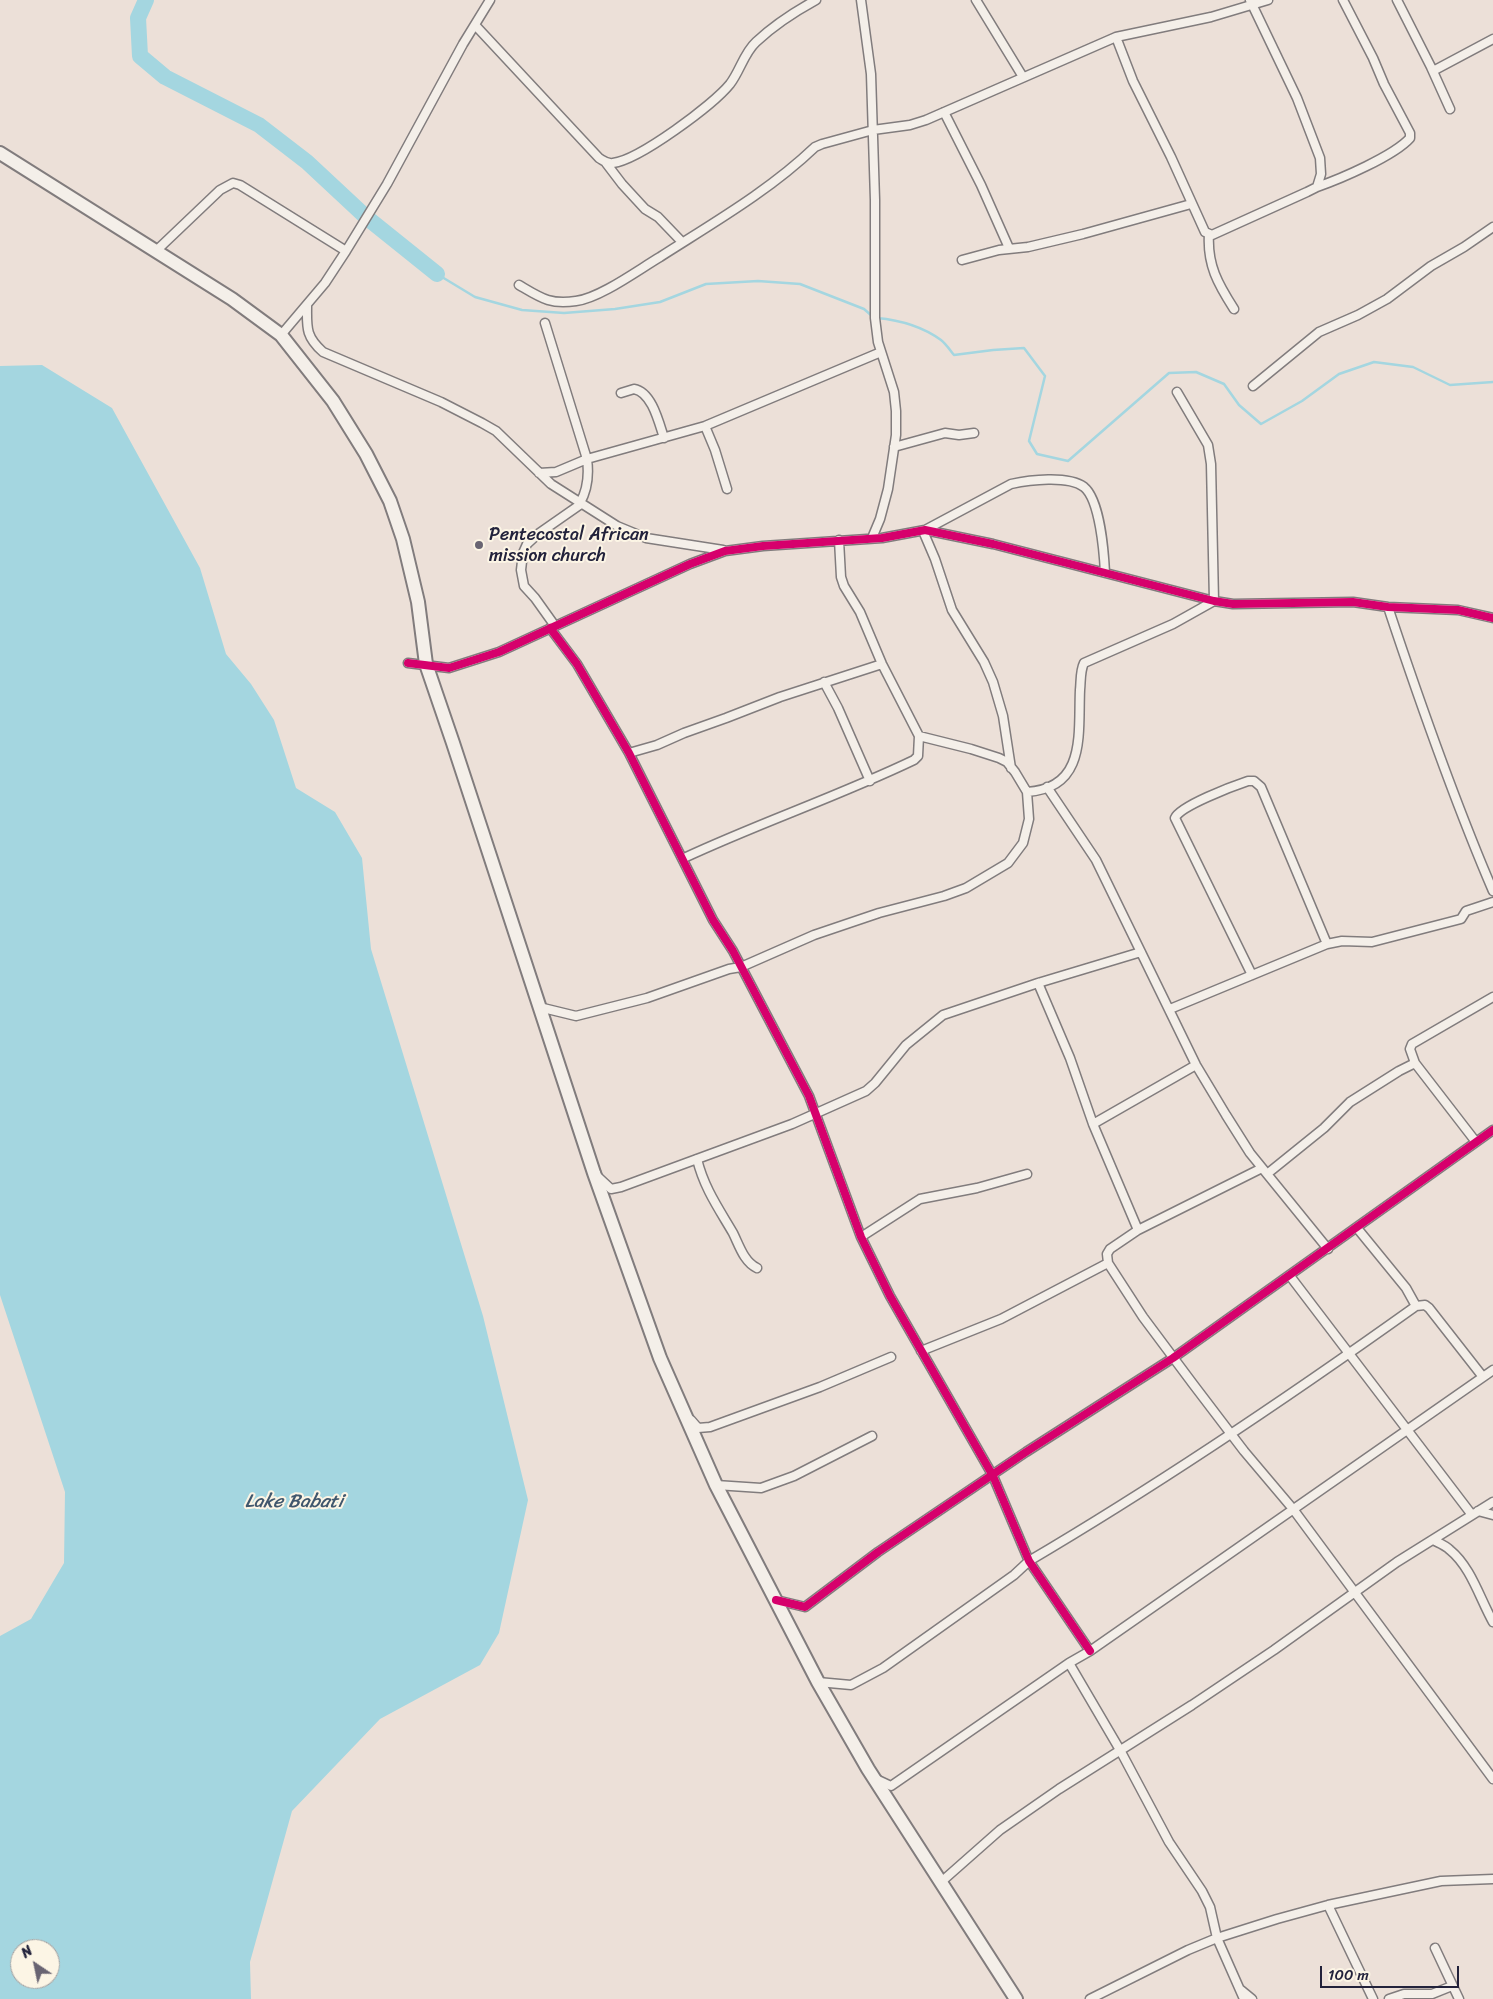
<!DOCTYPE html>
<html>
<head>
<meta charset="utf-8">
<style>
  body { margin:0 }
  #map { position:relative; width:1493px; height:1999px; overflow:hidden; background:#ece0d8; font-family:Sriracha,sans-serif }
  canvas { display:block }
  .north { position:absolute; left:10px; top:1939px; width:50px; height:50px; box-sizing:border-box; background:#fcf5e5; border:1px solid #a5a1a1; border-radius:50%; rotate:326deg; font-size:14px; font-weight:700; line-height:20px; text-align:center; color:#22223b }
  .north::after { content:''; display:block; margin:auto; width:18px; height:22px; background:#696472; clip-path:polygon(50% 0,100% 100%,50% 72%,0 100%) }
  .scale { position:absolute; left:1320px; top:1966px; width:139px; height:22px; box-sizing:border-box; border:2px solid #22223b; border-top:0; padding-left:6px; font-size:15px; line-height:18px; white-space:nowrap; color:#22223b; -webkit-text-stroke:4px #fcf5e5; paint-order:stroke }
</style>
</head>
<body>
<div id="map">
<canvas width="1493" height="1999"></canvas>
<div class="north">N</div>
<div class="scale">100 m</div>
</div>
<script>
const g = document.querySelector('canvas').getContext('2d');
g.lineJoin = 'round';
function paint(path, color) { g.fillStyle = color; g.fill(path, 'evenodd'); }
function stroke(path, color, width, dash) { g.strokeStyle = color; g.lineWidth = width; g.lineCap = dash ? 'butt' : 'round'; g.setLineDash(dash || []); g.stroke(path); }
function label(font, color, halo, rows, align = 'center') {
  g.font = font + ' Sriracha,sans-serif'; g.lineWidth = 4; g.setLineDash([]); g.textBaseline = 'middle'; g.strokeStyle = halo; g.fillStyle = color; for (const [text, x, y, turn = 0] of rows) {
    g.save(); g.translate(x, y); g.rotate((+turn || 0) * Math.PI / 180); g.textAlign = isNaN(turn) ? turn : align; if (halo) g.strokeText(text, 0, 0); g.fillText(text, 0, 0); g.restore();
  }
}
const water = new Path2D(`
  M42 365 112 408 200 568 226 654 251 684 274 720 296 788 335 812 362 858 371 949 483 1316 528 1500 499 1633 480 1665 380 1719 292 1811 250 1962 251 1999H0V1636L31 1619 64 1563 65 1492 0 1295V366ZM20 1949H50V1979H20Z`);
const stream = new Path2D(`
  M437 274 475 297 522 310 564 313 615 309 660 302 706 284 758 281 800 284 864 309 872 316
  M877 318C899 320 923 327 941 340 946 344 950 350 954 355L993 350 1024 348 1045 376 1029 441 1037 454 1068 461 1169 373 1196 372 1224 384 1239 405 1261 424 1302 401 1339 374 1374 362 1413 367 1450 385 1493 382`);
const river = new Path2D(`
  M146 0 138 18 140 56 165 77 259 125 307 162 366 217 437 274`);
const minor = new Path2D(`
  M861 0 871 74 875 200V318L878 342 894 392 896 411V435L888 489 880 519 872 538
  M976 0 1023 77
  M1397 0 1431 67 1450 109
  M475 25 599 158C604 161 607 164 613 163 639 160 713 105 730 84 740 71 744 53 756 42 773 26 796 11 816 0
  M1116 37 1133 81 1171 157 1205 232 1212 235 1307 192 1317 187 1321 174 1320 158 1297 98 1250 0
  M1433 71 1493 39
  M944 112 981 185 1009 248
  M606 163 622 184 645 209 658 217 682 242
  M1317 187C1340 179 1394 156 1410 138V133L1384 84 1373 58 1343 0
  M1209 234C1207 265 1218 284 1234 309
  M156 251 220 190 233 183 240 185 346 251
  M962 260 999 250 1028 247 1083 234 1191 204
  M519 285C541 298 550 305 576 301 600 298 638 270 660 257 713 223 769 191 815 147L822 144 873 130 910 125 926 120 1116 37 1211 17 1268 0
  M307 305C307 327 305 336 323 352L441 402 482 423 496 431 551 484 617 526 646 538 723 550
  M545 323 587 459C589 474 588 489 580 503
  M281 335 325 283 346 251 387 184 463 44 490 0
  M1253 386 1319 332 1358 315 1387 299 1431 266 1464 247 1493 227
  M621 393 634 389C652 392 659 423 664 438
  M705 426 715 450 727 489
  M894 447 945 433 959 435 974 433
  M539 473 556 472 587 459 705 426 881 352
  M925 530 1011 484C1029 480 1068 475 1084 487 1100 500 1104 553 1105 573
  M923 531 935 559 952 610 984 662 993 682 1003 716 1011 768
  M1388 607C1420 703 1453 798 1493 891
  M555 626 535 598 524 586 521 570 523 553 527 544 538 534 581 504
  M550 628 577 664 629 753 713 920 733 951 809 1096 861 1237 890 1296 993 1476 1029 1561 1090 1651
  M408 663 449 668 499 652 690 564 725 551 763 546 882 538 925 530 993 544 1214 601 1233 604 1353 602 1388 607 1458 610 1493 618
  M824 682 838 708 870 781
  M629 753 657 745 684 733 726 718 780 697 882 664
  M1047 787 1096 860 1196 1065 1226 1115 1250 1153 1328 1249
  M1027 792C1087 788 1078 733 1080 690 1081 681 1080 671 1084 663L1173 624 1214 601 1211 464 1208 445 1177 392
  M684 858C759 823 839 796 914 760L918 756 919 736
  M1252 975 1175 818C1180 806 1233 786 1248 781H1254L1261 787 1327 944
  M1038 983 1070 1058 1093 1124 1138 1230
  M539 1007 576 1016 647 998 729 969 741 967 814 935 879 913 944 896 966 888 1008 863 1023 843 1029 819 1027 792 1015 772 1007 762 999 758 971 749 919 736 882 664 860 612 844 586 841 577 839 540
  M1170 1009 1327 944 1342 941 1372 942 1461 919 1466 911 1493 902
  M1093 1124 1196 1065
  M1476 1142 1415 1063 1410 1049 1412 1044 1493 997
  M697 1159C704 1188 719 1209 733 1233 739 1245 744 1262 757 1268
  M1262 1168 1138 1230 1110 1249 1107 1254 1108 1263 1143 1317 1193 1384 1244 1451 1293 1509 1493 1779
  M1267 1174 1324 1128 1350 1102 1399 1071 1415 1063
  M597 1176 611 1189 621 1187 792 1124 866 1091 875 1083 906 1045 943 1015 1038 983 1141 952
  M1357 1228 1406 1288 1416 1306
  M861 1237 920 1199 977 1188 1027 1174
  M1290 1276 1472 1515
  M921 1351 1001 1319 1108 1263
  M691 1420 698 1428 710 1427 820 1387 891 1357
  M716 1485 761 1488 794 1476 872 1436
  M1478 1511 1493 1515
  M1433 1540C1439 1543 1445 1545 1450 1550 1471 1567 1480 1599 1493 1622
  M776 1600 805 1607 878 1552 1026 1452 1173 1358 1493 1130
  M1069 1663 1120 1750 1169 1842 1202 1891 1210 1907 1217 1938 1244 1999
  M818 1682 851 1685 883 1668 1014 1575 1029 1561C1163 1482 1290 1396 1416 1306L1425 1305 1429 1308 1483 1377
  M876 1779 891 1786 1069 1663 1090 1651 1493 1370
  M940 1883 1000 1830 1059 1789 1192 1705 1274 1650 1397 1562 1493 1502
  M1328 1905 1373 1999
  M1435 1948 1459 1999
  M1241 1990 1252 1999
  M1090 1999 1188 1950 1217 1938 1277 1919 1328 1905 1441 1881 1493 1879
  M1389 1999 1404 1994H1432L1452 1986`);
const trunk = new Path2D(`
  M0 153 232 299 281 335 333 401 366 454 390 501 403 539 418 602 426 664 453 743 594 1173 660 1358 716 1485 818 1682 868 1769 1016 1999`);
const cycleway = new Path2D(`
  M550 628 577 664 629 753 713 920 733 951 809 1096 861 1237 890 1296 993 1476 1029 1561 1090 1651
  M408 663 449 668 499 652 690 564 725 551 763 546 882 538 925 530 993 544 1214 601 1233 604 1353 602 1388 607 1458 610 1493 618
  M776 1600 805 1607 878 1552 1026 1452 1173 1358 1493 1130`);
const markers = [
  [479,545,5,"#696472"]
];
const poiNames = [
  ["Pentecostal African",489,535],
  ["mission church",489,556]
];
const waterNames = [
  ["Lake Babati",294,1502]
];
paint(water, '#a4d6e0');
stroke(stream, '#a4d6e0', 2.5);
stroke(river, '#a4d6e0', 16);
stroke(minor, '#817c7d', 11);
stroke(trunk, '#817c7d', 16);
stroke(minor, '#f4efe9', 8);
stroke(trunk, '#f4efe9', 12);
stroke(cycleway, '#d6006c', 8);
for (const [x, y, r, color] of markers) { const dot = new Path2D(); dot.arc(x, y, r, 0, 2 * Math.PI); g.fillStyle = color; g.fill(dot); stroke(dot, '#fcf5e5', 2); }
label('18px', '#22223b', '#fcf5e5', poiNames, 'left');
label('italic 19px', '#40576d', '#fcf5e5', waterNames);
</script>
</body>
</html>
